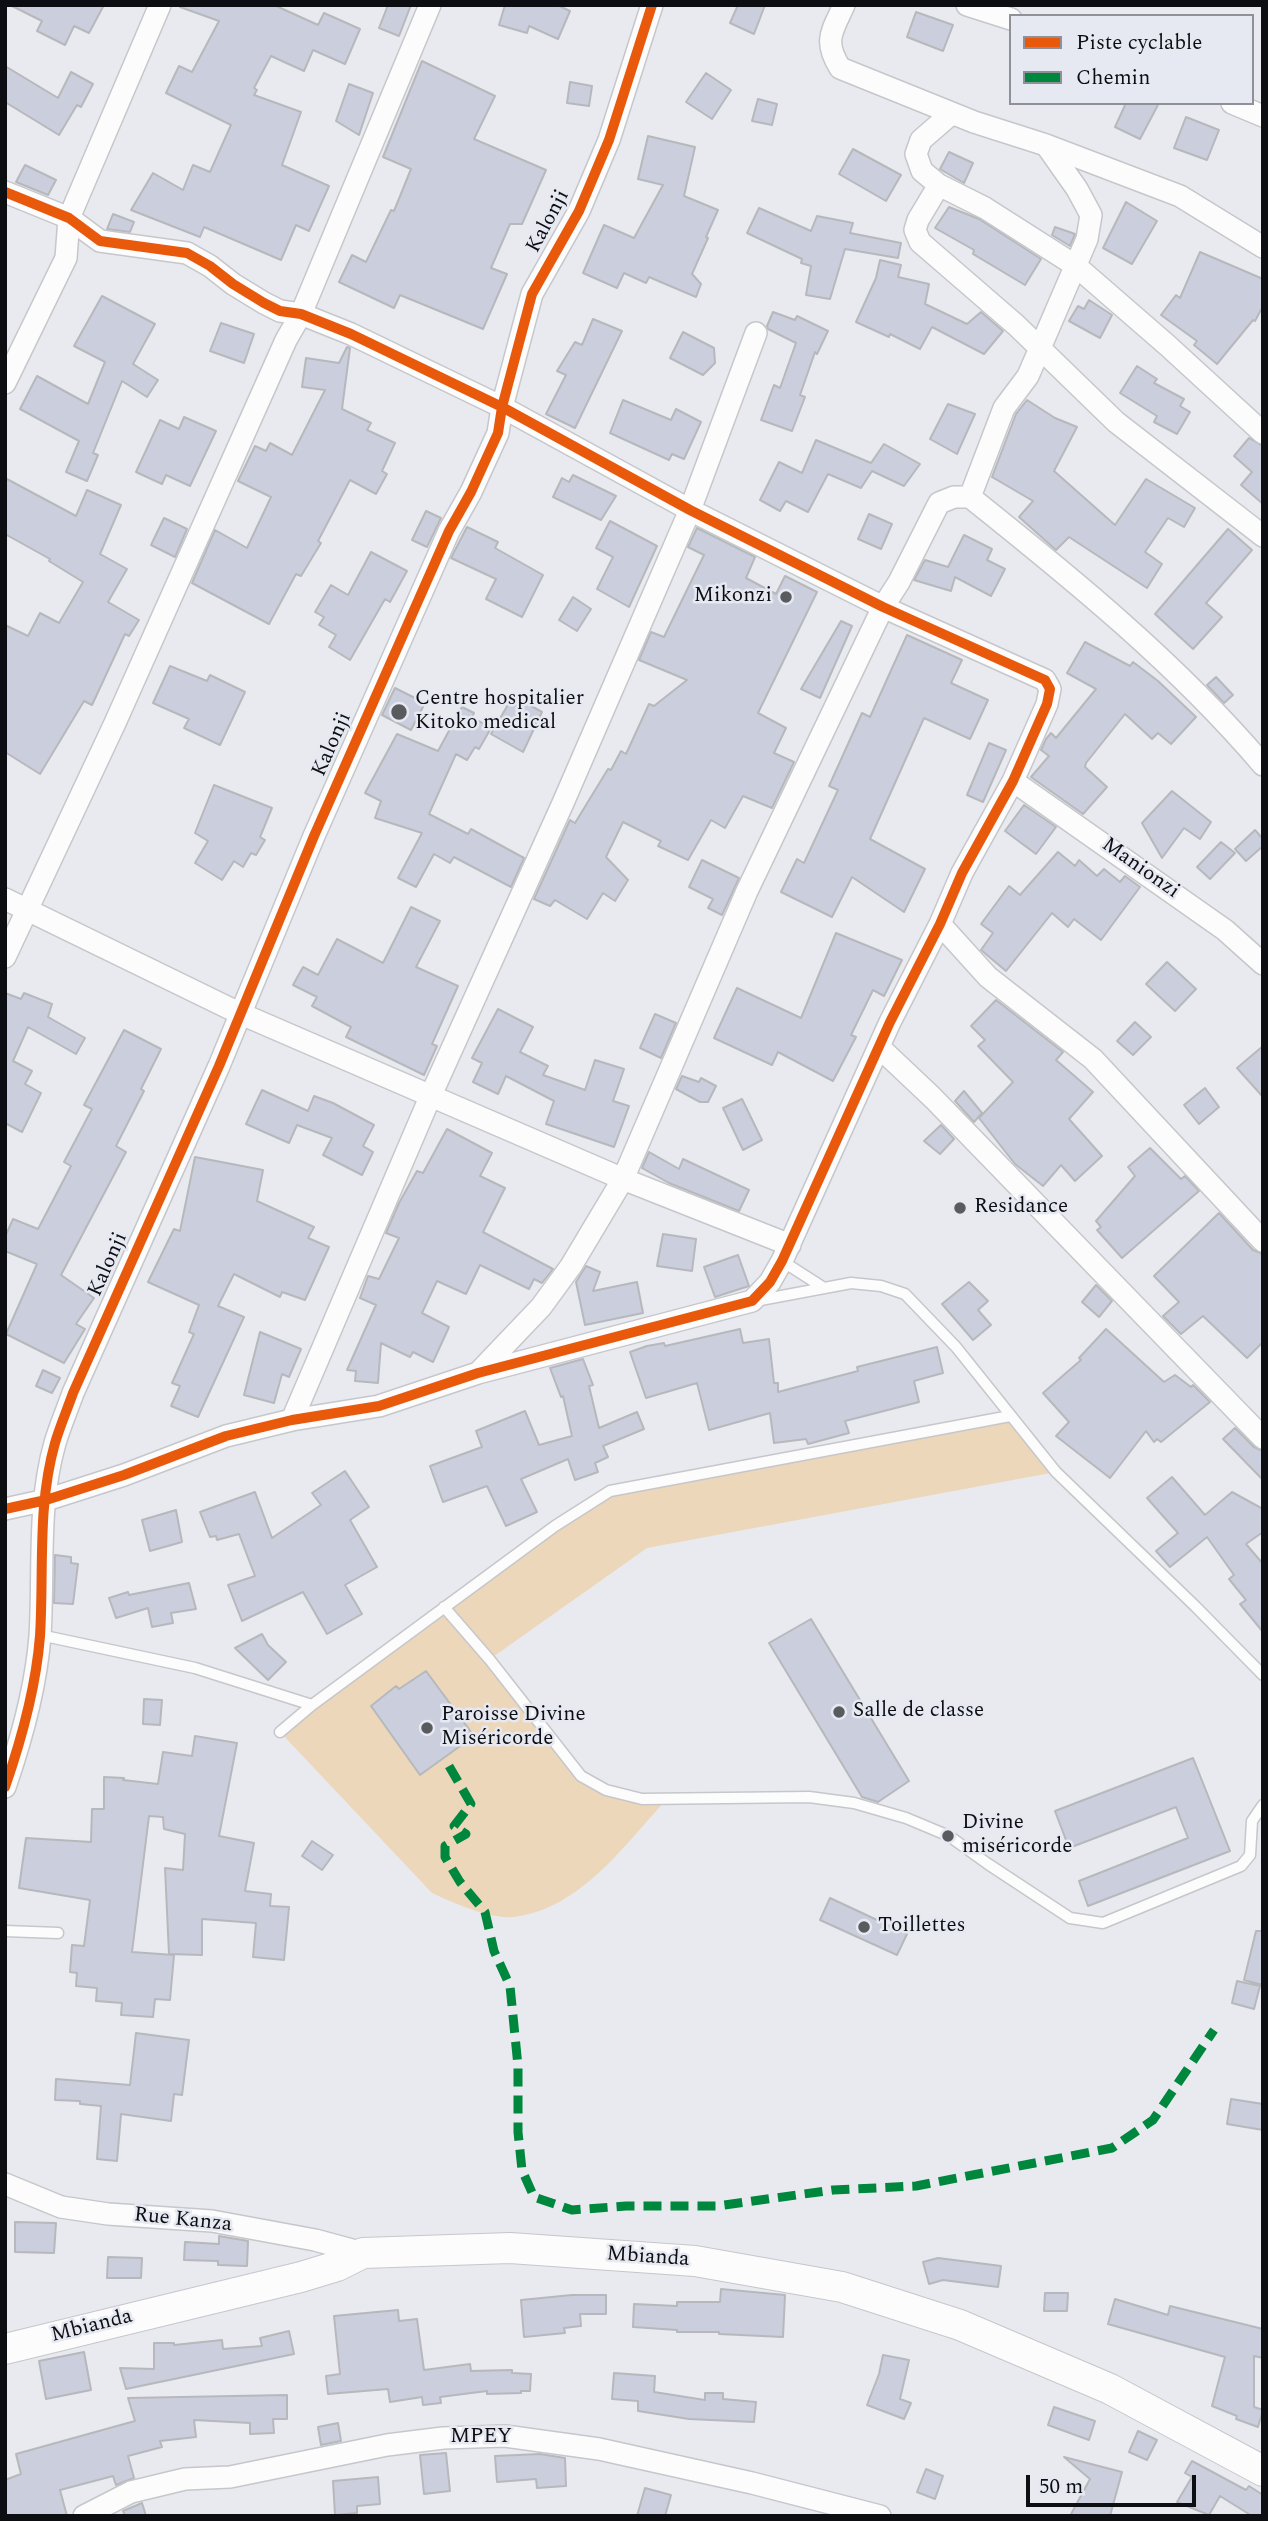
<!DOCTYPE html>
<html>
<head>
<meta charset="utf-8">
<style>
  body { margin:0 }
  #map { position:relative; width:1268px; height:2521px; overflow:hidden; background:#e9eaef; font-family:Spectral,serif }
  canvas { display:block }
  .frame { position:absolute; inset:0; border:7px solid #0d0e11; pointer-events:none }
  .legend { position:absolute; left:1009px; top:14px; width:245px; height:91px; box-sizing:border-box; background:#e6e9f2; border:2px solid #8f9198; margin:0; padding:9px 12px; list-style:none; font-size:21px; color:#0d0e11 }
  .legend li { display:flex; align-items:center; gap:14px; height:35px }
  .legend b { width:35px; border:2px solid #8f9198 }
  .scale { position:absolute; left:1026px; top:2475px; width:170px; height:32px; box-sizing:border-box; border:4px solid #0d0e11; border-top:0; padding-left:9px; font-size:21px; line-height:24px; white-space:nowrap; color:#0d0e11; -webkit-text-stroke:5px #e6e9f2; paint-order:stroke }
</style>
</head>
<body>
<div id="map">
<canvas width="1268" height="2521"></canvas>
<div class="frame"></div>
<ul class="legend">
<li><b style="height:9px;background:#e8590c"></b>Piste cyclable</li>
<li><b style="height:9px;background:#00873e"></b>Chemin</li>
</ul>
<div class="scale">50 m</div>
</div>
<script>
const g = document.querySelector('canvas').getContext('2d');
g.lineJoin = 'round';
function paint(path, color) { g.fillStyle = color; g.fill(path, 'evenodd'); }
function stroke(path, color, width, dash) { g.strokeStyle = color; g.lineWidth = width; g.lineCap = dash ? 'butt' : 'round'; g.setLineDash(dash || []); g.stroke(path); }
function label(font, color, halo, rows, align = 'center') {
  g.font = font + ' Spectral,serif'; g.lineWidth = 5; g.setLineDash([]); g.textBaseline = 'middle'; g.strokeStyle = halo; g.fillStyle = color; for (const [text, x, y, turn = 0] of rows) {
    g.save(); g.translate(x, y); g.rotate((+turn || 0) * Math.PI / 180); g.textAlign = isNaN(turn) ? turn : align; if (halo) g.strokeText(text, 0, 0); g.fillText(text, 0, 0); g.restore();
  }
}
const green = new Path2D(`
  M1010 1416 1056 1472 647 1548 490 1659 581 1776 606 1790 667 1799C625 1844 580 1910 513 1917 490 1919 453 1903 432 1893L280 1732 610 1491Z`);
const building = new Path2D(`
  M10 5H104L89 33 74 26 65 45 37 31 42 21Z
  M181 5H274L318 25 324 13 360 29 345 64 313 50 304 71 271 56 254 88 257 90 254 95 301 112 282 165 329 186 309 231 296 225 281 260 204 227 200 237 131 210 153 173 183 190 193 165 210 172 231 125 166 93 179 66 192 72 219 21 180 7Z
  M388 5H411L399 36 379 28Z
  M505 5H557L570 11 558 39 529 26 527 33 499 25Z
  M738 5H765L754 34 730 23Z
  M916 12 953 25 943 51 907 37Z
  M422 61 495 96 474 139 546 170 522 224H510L491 268 507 274 483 329 400 295 394 308 339 282 352 255 366 262 391 210 394 211 411 169 383 157Z
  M5 66 58 98 71 72 93 84 81 107 77 105 59 135 5 102Z
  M706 73 731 90 712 119 686 102Z
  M570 82 592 86 589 106 567 103Z
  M349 84 373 93 359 135 336 121Z
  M758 99 777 104 772 125 752 121Z
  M1126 103H1159L1140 139 1115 127Z
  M1186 117 1219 130 1207 160 1174 148Z
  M648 136 695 147 684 196 718 210 706 237 708 238 692 274 701 284 696 297 649 277 646 283 624 273 617 288 583 273 604 225 634 238 663 185 638 179Z
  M853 149 901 175 886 201 839 174Z
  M949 152 973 163 964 183 940 169Z
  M25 165 56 180 48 195 16 182Z
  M1126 202 1157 221 1132 264 1103 248Z
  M949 207 979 219 1041 259 1025 285 973 254 974 250 935 228Z
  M759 208 811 231 817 216 853 223 850 233 901 243 898 258 845 249 830 299 806 295 811 266 801 263 802 259 747 233Z
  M113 214 134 222 130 232 107 229Z
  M1055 227 1075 234 1070 246 1052 235Z
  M1200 252 1263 279V306L1255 321 1253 320 1217 364 1194 345 1197 341 1161 315 1176 295 1180 298Z
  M880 260 901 265 898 277 929 284 925 304 967 324 981 312 1003 331 984 354 932 327 920 349 890 334 889 337 856 322 876 278Z
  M102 296 155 324 133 364 158 380 147 397 122 381 93 453 98 455 87 481 66 472 79 441 20 409 37 376 88 404 105 362 74 346Z
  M1089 300 1112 315 1100 338 1069 321 1078 306 1084 309Z
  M773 312 795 320 797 316 828 331 817 354 815 352 800 395 805 397 792 431 761 420 774 385 780 388 796 343 768 329 767 326Z
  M593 319 622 331 575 428 546 414 566 375 557 371 575 342 582 345Z
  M221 323 254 334 244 363 210 351Z
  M683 332 714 348 715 363 703 375 670 358Z
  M347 347 350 348 342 409 371 423 367 430 395 443 382 471 387 474 376 494 350 480 318 541 321 543 301 576 296 574 269 624 192 583 215 530 247 548 271 497 238 481 255 446 266 451 270 443 292 455 325 390 302 387 306 358 339 363Z
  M1137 366 1157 379 1154 383 1184 399 1180 406 1190 412 1177 434 1154 422 1157 416 1120 393Z
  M623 400 671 420 676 409 701 422 684 459 672 454 669 460 610 433Z
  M1027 400 1055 418 1077 427 1054 471 1115 525 1146 479 1195 508 1184 527 1168 518 1145 552 1162 564 1147 588 1069 537 1056 550 1019 517 1033 501 992 477 1016 414Z
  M948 404 975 414 957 454 930 439Z
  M184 417 216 431 190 486 166 475 162 484 136 472 160 420 179 429Z
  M1249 438 1263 446V504L1241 485 1252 472 1234 456Z
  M816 440 871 463 884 444 920 464 904 486 872 471 861 488 828 474 808 512 786 501 780 511 760 500 779 462 802 473Z
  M573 475 616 496 601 520 553 497 562 478 569 482Z
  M5 478 76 516 87 490 121 505 100 554 127 569 108 602 139 620 129 636 125 634 92 705 84 701 40 774 5 752V625L28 636 40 613 59 623 83 582 49 561 50 559 5 534Z
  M426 511 441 518 427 547 412 540Z
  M869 514 892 524 881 549 858 539Z
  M164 518 187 529 175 557 151 545Z
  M610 521 657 546 629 607 597 589 613 557 596 548Z
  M467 527 498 542 495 548 543 575 522 617 486 599 496 579 451 558Z
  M697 528 755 557 746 578 776 594 785 576 817 592 758 713 786 728 774 753 794 762 772 808 743 796 725 828 711 820 688 860 658 846 661 841 623 822 606 857 628 880 615 901 603 893 587 919 555 900 550 906 534 899 570 820 575 823 608 769 611 770 621 751 626 754 649 704 654 706 687 680 639 660 651 632 664 637 704 555 688 547Z
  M1228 529 1252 550 1206 603 1222 617 1193 649 1155 614Z
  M964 535 992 549 987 560 1005 569 991 596 955 577 951 591 914 580 925 560 948 567Z
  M371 552 407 571 390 602 385 599 350 660 329 647 336 635 319 625 324 617 315 612 331 585 348 595Z
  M573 597 591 609 577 631 559 620Z
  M841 621 852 626 820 698 801 689Z
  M907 635 962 660 951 683 988 700 970 739 924 718 870 839 925 869 904 912 852 877 832 917 781 892 797 859 804 863 838 790 829 786 862 713 870 717Z
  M1085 642 1130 666 1133 662 1158 681 1196 717 1171 744 1158 733 1152 739 1125 714 1086 763 1085 767 1107 787 1083 814 1031 777 1049 756 1041 750 1046 739 1051 733 1056 738 1096 689 1067 673Z
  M170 666 207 681 210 675 245 692 220 745 184 728 189 719 153 703Z
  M1216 677 1233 695 1224 703 1207 685Z
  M395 688 425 703 411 730 382 715Z
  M513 696 542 712 523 752 491 734Z
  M462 707 474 713 472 717 491 728 479 749 475 747 467 760 456 754 429 814 468 834 471 829 524 858 511 887 454 857 450 863 434 854 416 887 398 878 422 833 375 818 381 801 365 793 397 734 438 751Z
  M989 743 1006 750 983 802 967 795Z
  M214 785 272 808 260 837 265 840 256 855 251 853 243 867 234 861 222 880 195 863 208 841 195 833Z
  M1172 791 1211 822 1200 839 1184 828 1162 858 1142 823Z
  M1024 805 1056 827 1036 854 1005 831Z
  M1255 830 1263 839V846L1246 861 1235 849Z
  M1221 842 1235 853 1210 879 1197 867Z
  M1058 852 1075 866 1079 860 1097 876 1104 869 1120 882 1125 876 1140 887 1101 940 1074 919 1068 927 1052 913 1006 971 981 950 993 933 981 924 1009 886 1020 895Z
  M702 860 739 878 722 915 708 908 713 899 689 887Z
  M411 907 440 921 416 967 458 986 432 1044 437 1046 424 1075 346 1037 351 1027 312 1006 317 997 293 985 303 967 318 975 337 939 383 963Z
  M836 933 902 960 884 996 873 990 851 1035 856 1037 833 1081 778 1052 772 1065 714 1038 737 988 801 1018Z
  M1167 962 1196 989 1175 1011 1146 984Z
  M5 993 21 999 24 993 52 1004 48 1017 85 1038 76 1054 28 1027 13 1061 32 1071 25 1084 41 1093 22 1132 5 1123Z
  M996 1000 1063 1052 1056 1060 1093 1092 1069 1119 1102 1156 1075 1181 1061 1165 1043 1186 1015 1164 979 1118 1013 1082 978 1046 985 1040 971 1026Z
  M498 1009 533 1027 520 1052 548 1066 543 1075 585 1090 595 1060 624 1069 613 1101 629 1106 614 1147 546 1124 554 1101 506 1076 498 1094 473 1082 482 1063 472 1058Z
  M655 1014 676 1023 661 1058 640 1048Z
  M1135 1022 1151 1037 1133 1055 1117 1041Z
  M124 1030 161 1049 141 1089 144 1091 116 1146 126 1152 61 1275 94 1298 76 1324 85 1329 64 1363 6 1334 37 1264 5 1251V1237L13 1219 38 1229 71 1166 64 1162 92 1109 84 1105Z
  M1263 1046V1097L1237 1068Z
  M682 1076 699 1082 701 1078 716 1086 708 1102H700L676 1089Z
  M1205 1088 1219 1107 1199 1124 1184 1105Z
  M262 1090 308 1111 314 1096 333 1103 374 1125 363 1146 373 1152 362 1175 323 1155 332 1138 297 1125 289 1143 246 1124Z
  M964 1091 982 1113 974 1122 955 1101Z
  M742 1099 762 1140 743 1150 723 1108Z
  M941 1125 954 1139 940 1154 924 1141Z
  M447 1129 492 1153 480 1176 505 1188 483 1232 553 1269 542 1283 534 1279 529 1289 480 1265 466 1294 437 1281 422 1313 449 1327 433 1362 413 1352 410 1357 381 1343 378 1383 355 1381 356 1371 347 1370 376 1305 360 1298 368 1276 379 1279 399 1238 386 1233 399 1203 417 1171 423 1173Z
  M1150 1148 1181 1179 1185 1176 1199 1191 1122 1258 1097 1230 1101 1227 1096 1221 1135 1176 1128 1167Z
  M649 1152 679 1169 683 1159 749 1190 739 1211 669 1183 642 1168Z
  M195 1157 263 1170 257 1201 314 1227 308 1238 329 1247 305 1300 282 1292 280 1297 234 1274 218 1306 244 1317 198 1417 171 1406 180 1386 172 1383 194 1334 189 1332 199 1305 148 1282 174 1229 180 1231Z
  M1219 1213 1253 1250 1263 1254V1342L1247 1358 1203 1316 1181 1334 1163 1316 1179 1302 1154 1276Z
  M663 1234 696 1239 692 1271 657 1266Z
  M738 1255 749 1286 715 1297 704 1267Z
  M586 1266 600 1272 593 1291 637 1282 643 1313 585 1325 576 1282Z
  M969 1282 988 1301 978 1310 991 1325 973 1340 942 1304Z
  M1096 1285 1112 1301 1099 1317 1082 1302Z
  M740 1329 743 1343 769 1339 774 1383H778V1392L858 1371 857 1367 937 1347 943 1373 914 1381 919 1402 845 1421 849 1433 808 1444 806 1439 774 1443 770 1413 709 1430 697 1383 646 1398 630 1352 647 1346 664 1343 665 1346Z
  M1106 1329 1164 1382 1175 1375 1191 1387 1193 1385 1210 1402 1161 1442 1157 1439 1154 1442 1146 1431 1110 1478 1056 1436 1069 1422 1043 1393 1081 1360 1079 1358Z
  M260 1332 301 1349 289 1377 282 1374 274 1403 244 1395Z
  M583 1359 593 1385 589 1386 599 1428 637 1412 644 1429 603 1446 608 1457 595 1463 598 1472 575 1480 568 1459 521 1479 537 1512 506 1526 487 1486 443 1502 430 1466 482 1447 476 1431 525 1411 539 1445 572 1436 563 1396 561 1397 550 1368Z
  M43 1370 60 1378 52 1393 36 1386Z
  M1235 1428 1254 1447 1263 1451V1480L1223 1439Z
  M345 1471 369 1507 350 1520 377 1567 345 1585 362 1614 327 1634 303 1592 242 1621 228 1585 255 1576 239 1534 217 1540 216 1536 210 1537 200 1512 255 1492 272 1538 321 1505 312 1493Z
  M1172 1477 1205 1515 1232 1492 1263 1509V1532L1246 1544 1263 1564V1632L1240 1604 1246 1600 1229 1579 1234 1575 1207 1537 1170 1567 1156 1551 1178 1533 1147 1498Z
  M176 1510 182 1542 150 1551 142 1520Z
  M55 1555 71 1557V1563L78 1564 73 1604 54 1603Z
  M189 1583 196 1609 171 1613 173 1623 152 1627 148 1608 116 1618 109 1598 128 1592 129 1595Z
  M811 1619 909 1781 878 1802 862 1797 769 1643Z
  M262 1634 268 1645 286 1662 268 1680 235 1648Z
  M426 1671 474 1736 420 1775 371 1706 396 1686 399 1689Z
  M144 1699 162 1700 160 1725 143 1724Z
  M195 1736 237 1743 219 1836 254 1843 245 1891 271 1894 270 1906 289 1907 284 1960 253 1957 256 1923 202 1919V1955L169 1954 165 1868 183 1870 185 1834 164 1829 163 1817 149 1816 132 1952 174 1955 170 2000 155 1999 153 2017 121 2015 122 2003 96 2001 97 1988 76 1986 77 1973 70 1972 72 1945 84 1946 90 1900 19 1888 26 1838 91 1842 92 1809H104V1777L124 1778 123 1780 158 1784 163 1752 192 1756Z
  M1193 1758 1230 1851 1088 1906 1079 1881 1188 1838 1176 1807 1069 1848 1055 1811Z
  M312 1841 333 1855 322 1870 302 1856Z
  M830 1898 907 1934 897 1955 820 1920Z
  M1256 1931H1263V1985L1244 1980Z
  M1237 1981 1260 1986 1254 2009 1232 2003Z
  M136 2033 189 2040 182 2095 174 2094 171 2121 121 2114 117 2161 97 2159 101 2106 80 2104V2101L55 2100 56 2079 130 2085Z
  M1231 2099 1263 2104V2130L1227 2124Z
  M15 2222 56 2223 54 2253 15 2252Z
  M219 2236 248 2241 247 2266 218 2265V2261L184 2260 185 2242 219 2244Z
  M108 2257 142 2258 141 2278H107Z
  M938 2258 1001 2266 998 2287 943 2280 929 2284 923 2262Z
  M721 2289 785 2295 783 2337 719 2334V2332H677V2330L633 2327 634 2304 677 2306V2302H720Z
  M1045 2293H1068L1067 2311H1044Z
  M572 2295H606V2314H580L581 2326 564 2328 565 2333 524 2337 521 2300Z
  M1115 2299 1168 2315 1170 2306 1263 2329V2358L1254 2356V2407L1263 2410 1258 2427 1236 2419 1237 2416 1212 2406 1225 2357 1108 2324Z
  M398 2310 399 2321 417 2319 424 2370 470 2364 471 2371 512 2370V2373L531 2374 530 2391H521V2393L487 2394V2391L440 2397 441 2403 423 2405 422 2397 390 2402 388 2389 328 2394 326 2376 340 2374 334 2316Z
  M289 2331 294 2354 126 2389 120 2368 154 2369V2343H174V2345L222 2340 223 2349 262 2346 260 2338Z
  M84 2352 91 2390 46 2399 39 2361Z
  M883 2355 909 2360 900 2399 911 2403 904 2419 867 2405 879 2374Z
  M614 2373 655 2376 654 2392 705 2400V2393H723V2399L756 2402 754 2422 689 2419 638 2411V2401L612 2399Z
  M287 2395V2419H273L274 2433 250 2434V2423L194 2420 196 2437 160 2441 162 2447 128 2456 134 2478 116 2485 113 2476 60 2490 67 2516H5V2480L21 2474 16 2454 135 2421 128 2398Z
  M1054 2407 1095 2421 1089 2440 1048 2425Z
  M338 2423 341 2441 321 2445 318 2427Z
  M1138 2431 1157 2440 1147 2460 1129 2452Z
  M446 2453 450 2491 424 2494 420 2455Z
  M540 2454 565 2458 566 2486 537 2488 536 2479 497 2482 495 2456Z
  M1064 2457 1122 2472 1110 2516H1070L1090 2479Z
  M1192 2461 1246 2490 1249 2486 1263 2495V2516H1252L1220 2496 1209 2515 1177 2502 1192 2477 1185 2473Z
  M926 2469 943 2476 935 2499 917 2492Z
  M378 2477 380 2504 357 2506V2513L335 2515 333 2481Z
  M645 2488 671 2495 665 2516H637Z
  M142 2503 146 2516H125L123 2511Z`);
const lane = new Path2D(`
  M782 1261 824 1288
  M755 1301 851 1283 881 1286 905 1294 956 1347 1056 1472 1195 1606 1263 1675
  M444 1607 490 1660 581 1776 606 1790 642 1799 809 1797 854 1803 906 1818 949 1836 988 1864 1070 1918 1103 1923 1241 1866 1250 1855 1252 1821 1263 1805
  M40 1635 195 1668 312 1705
  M280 1732 312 1705 555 1526 610 1491 1010 1416
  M5 1931 58 1933`);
const street = new Path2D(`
  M844 5C832 32 823 40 840 68L974 122 1046 145 1180 196 1263 247
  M967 5 1011 19
  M1232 103 1263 116
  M951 114 921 140 916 154 922 171 939 185 985 208 1076 266 1167 345 1263 433
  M939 185 918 220 915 230 920 242 1016 325 1116 422 1263 536
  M5 192 69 218 100 241 187 253 210 266 233 284 264 303 280 311 301 314 351 334 502 407 690 510 883 607 1045 680 1050 689 1047 704 1013 781 962 873 940 924 890 1022 782 1261 770 1282 752 1301 478 1373 379 1406 292 1420 226 1436 124 1475 46 1500 5 1509
  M5 383 66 258 69 218 160 5
  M970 497 1004 408 1028 376 1087 239 1091 215 1077 189 1046 145
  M1013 781 1225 930 1263 964
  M5 899 239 1013 623 1179 790 1245
  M940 924 988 977 1093 1059 1263 1241
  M5 957 115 723 286 340 301 314 430 5
  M879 1047 933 1098 1263 1438
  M479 1372 541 1307 571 1266 623 1179 747 891 883 607 899 582 939 503 954 497H970C1074 580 1177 664 1263 765
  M292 1420 431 1095 563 803 690 510 756 333
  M5 1787C22 1738 36 1687 40 1636 44 1572 37 1506 55 1443 60 1426 67 1410 73 1393L219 1066 314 836 449 531 471 492 498 433 502 407 532 294 579 211 609 140 652 5
  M5 2184 61 2207 108 2214 212 2221 315 2240 363 2253
  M84 2516 131 2492 185 2479 230 2477 387 2445 443 2438 505 2436 599 2449 752 2483 880 2516`);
const secondary = new Path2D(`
  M5 2349 301 2277 337 2266 363 2253 510 2248 695 2261 842 2287 960 2325 1110 2389 1263 2471`);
const quiet = new Path2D(`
  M449 1766 471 1804 454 1826 466 1834 445 1846V1857L460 1882 485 1912 494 1951 510 1986 518 2066V2132L522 2170 534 2197 572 2210 626 2206H717L833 2190 916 2186 1112 2148 1153 2120 1214 2030`);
const cycleway = new Path2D(`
  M5 192 69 218 100 241 187 253 210 266 233 284 264 303 280 311 301 314 351 334 502 407 690 510 883 607 1045 680 1050 689 1047 704 1013 781 962 873 940 924 890 1022 782 1261 770 1282 752 1301 478 1373 379 1406 292 1420 226 1436 124 1475 46 1500 5 1509
  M5 1787C22 1738 36 1687 40 1636 44 1572 37 1506 55 1443 60 1426 67 1410 73 1393L219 1066 314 836 449 531 471 492 498 433 502 407 532 294 579 211 609 140 652 5`);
const markers = [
  [786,597,7,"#5a5b5f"],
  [399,712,9,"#5a5b5f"],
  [960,1208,7,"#5a5b5f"],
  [839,1712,7,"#5a5b5f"],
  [427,1728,7,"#5a5b5f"],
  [948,1836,7,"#5a5b5f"],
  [864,1927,7,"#5a5b5f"]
];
const streetNames = [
  ["Kalonji",549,222,-62],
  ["Kalonji",333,745,-66],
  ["Manionzi",1140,869,35],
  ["Kalonji",109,1265,-66],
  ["Rue Kanza",183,2221,6],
  ["Mbianda",648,2258,4],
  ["Mbianda",92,2327,-14],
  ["MPEY",481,2438]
];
const poiNames = [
  ["Mikonzi",772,597,"right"],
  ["Centre hospitalier",415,700],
  ["Kitoko medical",415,724],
  ["Residance",974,1208],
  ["Salle de classe",853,1712],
  ["Paroisse Divine",441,1716],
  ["Miséricorde",441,1740],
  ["Divine",962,1824],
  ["miséricorde",962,1848],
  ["Toillettes",878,1927]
];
paint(green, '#edd7ba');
paint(building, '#cbcfdd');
stroke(building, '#b7b8bc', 2);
stroke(lane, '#c6c7ca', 13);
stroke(street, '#c6c7ca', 24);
stroke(secondary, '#c6c7ca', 32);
stroke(lane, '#fcfcfd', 10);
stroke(street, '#fcfcfd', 21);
stroke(secondary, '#fcfcfd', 30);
stroke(quiet, '#00873e', 9, [18, 9]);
stroke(cycleway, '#e8590c', 10);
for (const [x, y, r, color] of markers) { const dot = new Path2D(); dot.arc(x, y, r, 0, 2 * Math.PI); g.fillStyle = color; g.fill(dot); stroke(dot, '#e6e9f2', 2.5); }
label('21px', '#0d0e11', '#e6e9f2', streetNames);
label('21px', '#0d0e11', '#e6e9f2', poiNames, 'left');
</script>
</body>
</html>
